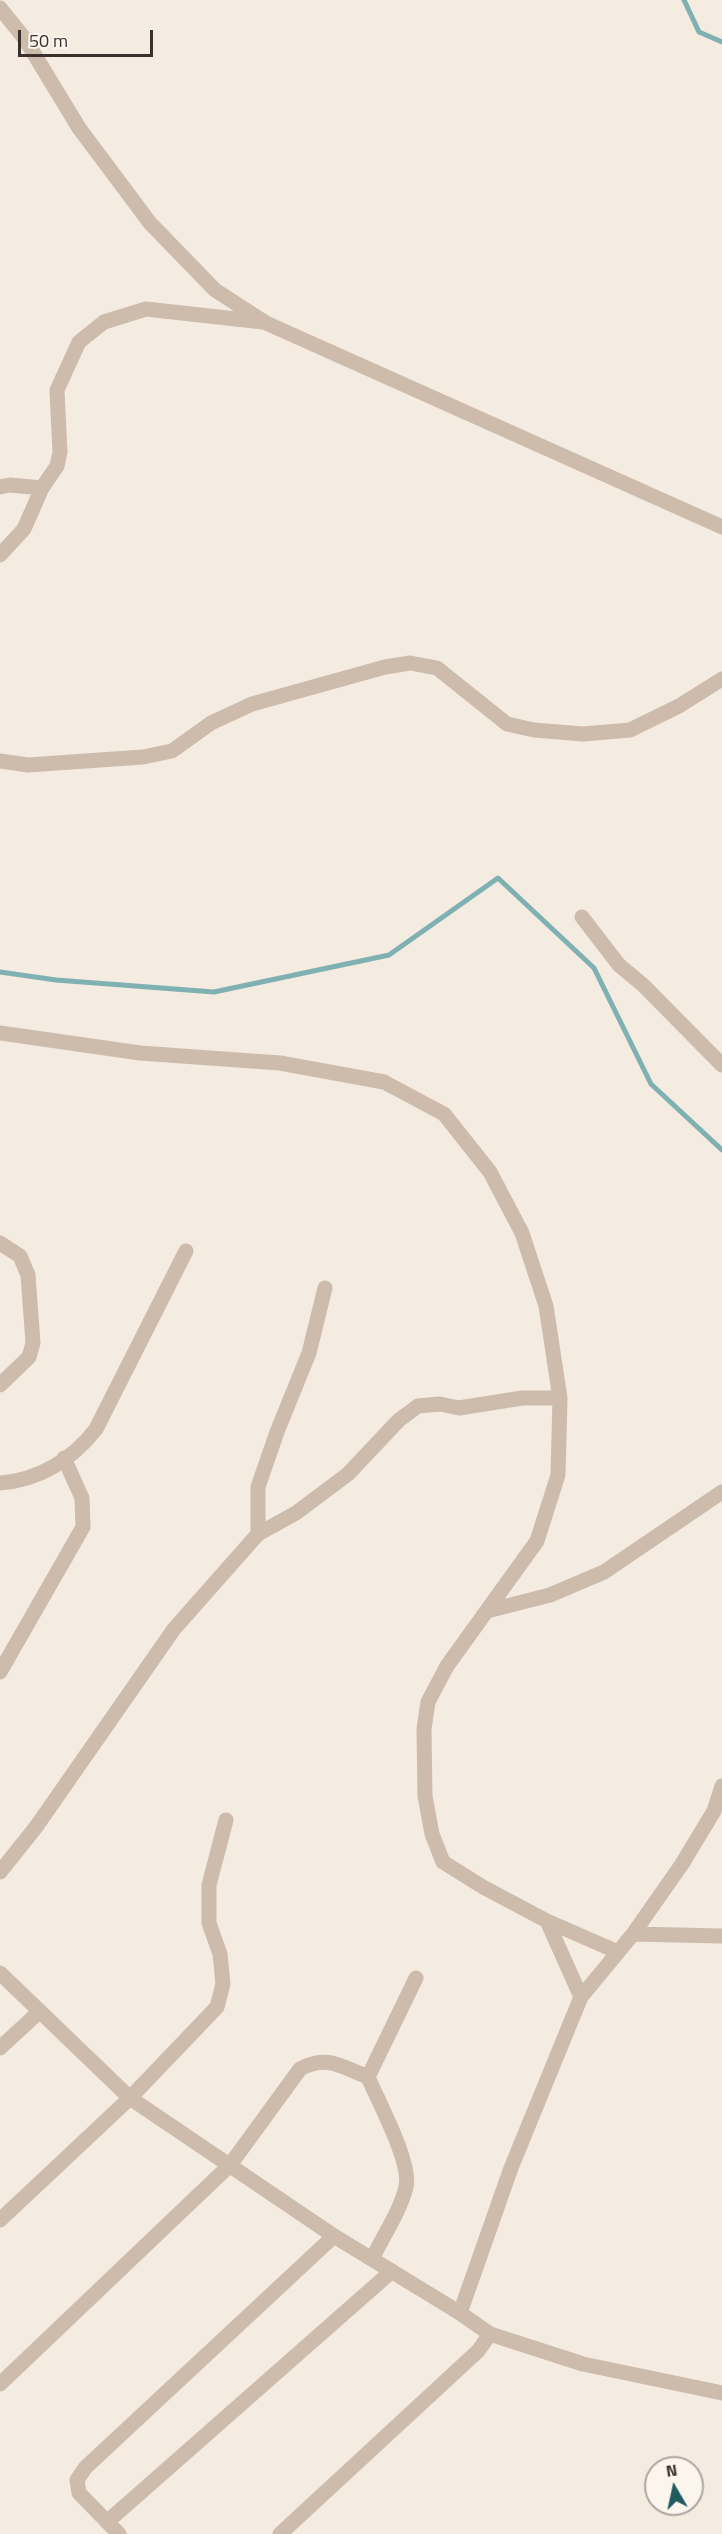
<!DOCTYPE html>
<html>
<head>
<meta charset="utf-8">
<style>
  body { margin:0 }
  #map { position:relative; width:722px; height:2534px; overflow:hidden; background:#f4ebe1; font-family:"Titillium Web",sans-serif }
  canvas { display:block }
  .north { position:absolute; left:644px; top:2456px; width:60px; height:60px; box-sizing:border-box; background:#fbf5ee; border:2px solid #aea6a0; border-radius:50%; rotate:351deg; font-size:16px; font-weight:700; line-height:24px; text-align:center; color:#3b302b }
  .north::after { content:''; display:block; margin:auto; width:21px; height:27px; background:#1f5a5e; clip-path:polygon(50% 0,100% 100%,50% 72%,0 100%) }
  .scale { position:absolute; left:18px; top:30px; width:135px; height:27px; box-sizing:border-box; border:3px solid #3b302b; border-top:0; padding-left:8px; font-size:18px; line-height:21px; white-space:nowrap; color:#3b302b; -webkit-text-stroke:4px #fbf5ee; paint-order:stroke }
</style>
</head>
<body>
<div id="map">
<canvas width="722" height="2534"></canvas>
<div class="north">N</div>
<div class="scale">50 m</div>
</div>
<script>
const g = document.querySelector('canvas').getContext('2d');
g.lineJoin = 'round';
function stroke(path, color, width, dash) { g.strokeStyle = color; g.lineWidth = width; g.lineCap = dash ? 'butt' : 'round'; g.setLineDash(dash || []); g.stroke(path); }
const stream = new Path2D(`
  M684 0 699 32 722 42
  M0 972 56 980 214 992 389 955 498 878 594 968 651 1084 722 1150`);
const minor = new Path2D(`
  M0 8 25 39 79 128 150 223 215 290 266 323 722 527
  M0 487 10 485 42 488 57 466 60 452 57 390 79 342 104 322 146 309 263 322
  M0 555 24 529 42 488
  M0 761 28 765 143 757 172 751 211 723 252 704 385 667 410 663 437 668 507 724 534 730 583 734 630 730 679 706 722 679
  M582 917 619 965 643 985 722 1065
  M0 1033 140 1053 280 1063 384 1082 444 1114 490 1172 522 1233 546 1306 560 1398 558 1475 537 1541 447 1666 428 1702 424 1729 425 1796 432 1834 443 1862 483 1887 547 1921 618 1952
  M0 1243 20 1256 28 1275 33 1343 29 1357 0 1385
  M0 1483C39 1480 72 1460 96 1429L186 1251
  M258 1534V1487L277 1432 309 1353 325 1288
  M487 1611 550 1595 604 1572 722 1492
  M0 1672 83 1527 82 1498 64 1458
  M0 1872 36 1827 174 1629 258 1534 296 1513 348 1474 399 1420 418 1406 440 1404 459 1408 522 1398H560
  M547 1921 581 1997
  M633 1934 722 1936
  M0 1973 130 2098 334 2236 460 2313 490 2334 583 2364 722 2393
  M0 2048 39 2012
  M0 2220 130 2098 217 2007 223 1984 220 1954 209 1923V1885L226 1820
  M372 2259C383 2236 400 2212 406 2187 412 2163 378 2101 368 2077L416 1978
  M460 2313 511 2168 581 1997 633 1934 682 1864 714 1811 722 1786
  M0 2384 230 2165 300 2069C327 2054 342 2067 368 2077
  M107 2522 392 2271
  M119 2534 79 2493 77 2480 85 2468 334 2236
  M280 2534 478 2351 490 2334`);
stroke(stream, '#7fb0b2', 5);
stroke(minor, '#cdbbac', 15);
</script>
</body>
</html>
